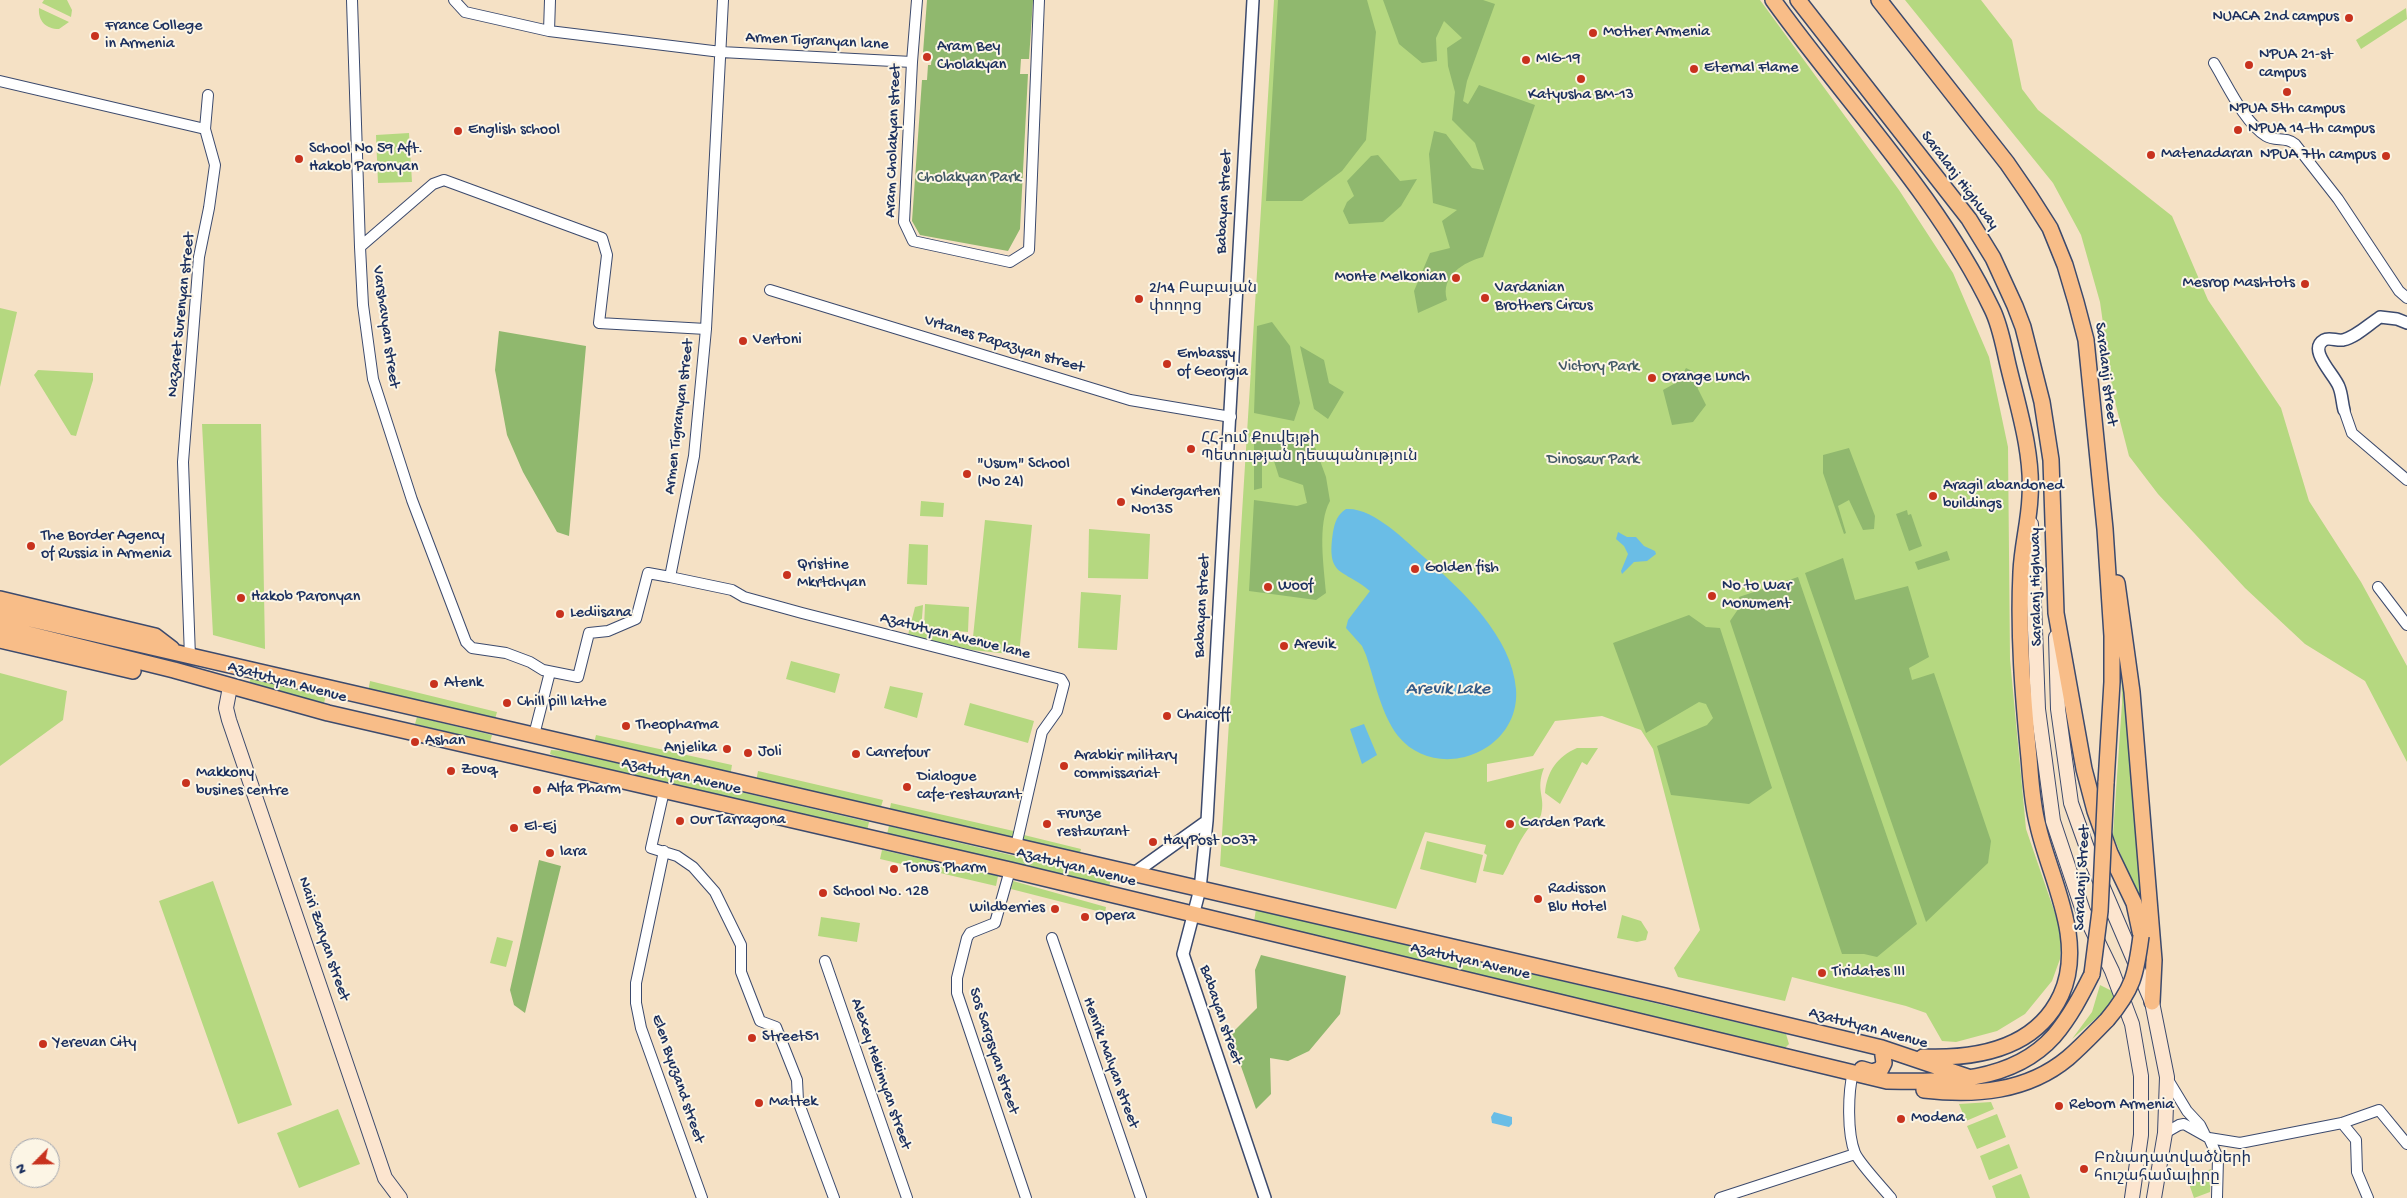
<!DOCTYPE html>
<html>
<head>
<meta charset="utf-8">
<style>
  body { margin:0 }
  #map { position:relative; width:2407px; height:1198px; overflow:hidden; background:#f5e1c5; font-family:"Gochi Hand",sans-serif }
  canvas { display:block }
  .north { position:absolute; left:10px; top:1138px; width:50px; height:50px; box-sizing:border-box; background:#fcf5e5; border:1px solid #a2a6af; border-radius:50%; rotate:247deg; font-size:14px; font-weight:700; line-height:20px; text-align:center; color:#1b2f5e }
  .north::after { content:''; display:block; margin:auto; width:18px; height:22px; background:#c8321e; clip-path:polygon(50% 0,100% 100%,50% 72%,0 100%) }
</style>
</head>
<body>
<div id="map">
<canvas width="2407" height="1198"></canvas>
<div class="north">N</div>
</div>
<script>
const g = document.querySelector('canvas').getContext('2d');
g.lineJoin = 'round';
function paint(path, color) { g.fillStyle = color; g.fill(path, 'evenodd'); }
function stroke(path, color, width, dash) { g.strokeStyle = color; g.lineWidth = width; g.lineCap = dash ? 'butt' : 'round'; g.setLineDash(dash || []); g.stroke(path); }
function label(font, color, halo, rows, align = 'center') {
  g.font = font + ' "Gochi Hand","Noto Sans Armenian",sans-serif'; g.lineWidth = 4; g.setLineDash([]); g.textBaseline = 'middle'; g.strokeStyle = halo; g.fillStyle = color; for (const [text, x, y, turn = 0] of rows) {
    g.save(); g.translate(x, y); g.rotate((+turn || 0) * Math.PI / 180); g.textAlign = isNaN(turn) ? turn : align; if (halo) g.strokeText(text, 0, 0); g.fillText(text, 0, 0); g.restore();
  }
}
const green = new Path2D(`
  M44 0H67L72 10 71 17 42 3Z
  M1274 0H1760L1899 190 1953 273 1989 357 2008 447 2010 659 2026 829 2058 922 2061 941 2060 959 2052 981 2025 1014 1997 1031 1956 1042 1942 1041 1926 1013 1906 1006 1792 977 1785 1001 1678 977 1674 968 1700 930 1653 749 1641 730 1602 716 1555 721 1533 756 1487 764V782L1544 768C1535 791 1546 796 1541 815 1539 821 1532 824 1528 829 1518 842 1511 861 1503 875L1483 871 1487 855 1484 853 1486 845 1425 832 1396 909 1220 866Z
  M1905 0H1981L2012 40 2022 89 2038 110 2172 216 2208 300 2281 408 2309 501 2361 582 2407 666V762L2365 681 2305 644 2245 588 2158 494 2129 456 2113 394 2100 302 2081 235 2053 183Z
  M39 8 69 22 59 29C46 29 38 21 39 8Z
  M2406 8 2407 19 2361 49 2356 40Z
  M409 133 412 182 378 183 376 135Z
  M0 308 17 312 0 387Z
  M38 370 93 373V380L76 436 71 435 34 375Z
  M202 424H261L265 649 213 635Z
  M921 501 944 503 943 517 920 516Z
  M985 520 1032 525 1019 655 972 650 908 635 915 607 923 605 921 630 973 637Z
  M1089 529 1150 534 1148 579 1088 578Z
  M909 544 928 545 927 585 907 584Z
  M1081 592 1121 595 1117 650 1078 648Z
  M925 604 969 607 968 632 924 628Z
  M2121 653 2143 916 2139 901 2113 835 2122 703Z
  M791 661 840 674 835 693 786 679Z
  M0 673 67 691 63 720 0 766Z
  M251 677 326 695 324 703 249 684Z
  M370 681 497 712 494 723 368 692Z
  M890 686 923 693 917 718 884 708Z
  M970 703 1034 721 1028 743 964 725Z
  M417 717 492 735 490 742 415 724Z
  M596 735 732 765 730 777 593 747Z
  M1577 748H1598L1587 765 1582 762 1560 804 1545 793C1547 771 1557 757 1577 748Z
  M551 750 565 751 869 822 867 831 564 759 550 754Z
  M758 771 883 800 880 810 756 782Z
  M891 803 1018 832 1015 843 889 813Z
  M889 826 1111 879 1109 887 887 834Z
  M1024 835 1081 849 1079 857 1022 844Z
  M1427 841 1483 855 1476 883 1420 869Z
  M882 850 998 876 996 886 880 859Z
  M213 881 292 1105 238 1124 159 901Z
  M1013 881 1106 907 1105 913 1011 889Z
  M1256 909 1786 1034 1789 1044 1785 1048 1254 922Z
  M1622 915 1641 921 1648 932 1646 940 1637 942 1617 938Z
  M821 917 860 923 857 942 818 936Z
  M497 937 513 941 506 967 490 963Z
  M2100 985 2116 993 2109 1007 2072 1039 2092 1012Z
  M1991 1102 1994 1109 1966 1121 1959 1104Z
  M338 1109 360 1164 299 1188 277 1133Z
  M1997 1114 2006 1137 1977 1149 1967 1126Z
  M2009 1144 2018 1168 1989 1180 1980 1156Z
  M2211 1169 2210 1192 2194 1198 2187 1178Z
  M2021 1174 2030 1198H1996L1992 1186Z`);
const forest = new Path2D(`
  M927 0H1033L1029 59H1021L1020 74H1028L1020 229 1008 251 920 235 912 221 922 80H927L928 65H931L932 53H923Z
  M1278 0H1367L1376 32 1366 140 1342 171 1302 201H1266Z
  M1383 0H1483L1495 4 1467 81 1463 101 1468 104 1479 85 1535 105 1483 257C1464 262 1440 276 1447 300L1418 313 1414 291 1430 253 1450 248 1442 221 1457 210 1433 203 1429 154 1434 131 1446 134 1472 168 1484 170 1475 143 1452 120 1455 92 1448 66 1447 48 1462 38 1444 21 1436 38 1437 61 1422 63 1399 44Z
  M1378 155 1400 181 1417 179 1401 206 1383 222 1349 224 1343 211 1347 202 1354 196 1347 181 1371 156Z
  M1272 322 1290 346 1300 403 1294 421 1254 413 1257 326Z
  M499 331 586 346 569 536 557 532 523 472 507 435 495 370Z
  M1300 346 1324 360 1329 383 1344 392 1328 419 1314 409Z
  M1686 368 1694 372 1698 389 1706 405 1693 422 1672 425 1663 390 1679 381Z
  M1254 431 1289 437 1315 447 1326 477 1330 501C1317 524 1324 567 1326 593L1316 600 1249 591 1254 500 1297 506 1307 503 1303 485 1279 477 1273 458 1262 461V488L1254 490Z
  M1849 448 1875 516 1874 529 1863 530 1849 500 1838 506 1846 533 1844 534 1823 473V455Z
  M1907 510 1908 515 1911 514 1922 546 1909 551 1896 514Z
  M1947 551 1950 560 1918 570 1915 562Z
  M1843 558 1855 600 1908 586 1929 657 1909 668 1912 680 1934 673 1991 841 1988 863 1926 922 1805 573Z
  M1798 577 1917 924 1877 957 1864 954H1842L1730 621 1741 605 1739 597Z
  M1689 615 1706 627 1720 628 1772 788 1749 804 1671 795 1657 746 1707 725 1713 718 1706 704 1699 702 1646 733 1613 643Z
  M539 860 561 866 525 1013 514 1005 510 990Z
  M1261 955 1346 976 1340 1014 1309 1051 1288 1061 1270 1058 1271 1094 1256 1109 1230 1035 1257 1008 1255 970Z`);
const water = new Path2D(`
  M1346 509C1373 507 1406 541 1425 558 1462 590 1512 637 1516 689 1521 752 1437 784 1398 736 1381 714 1375 681 1366 655L1362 646 1346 628 1348 620 1370 591C1343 568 1326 578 1333 532 1335 522 1337 515 1346 509Z
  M1618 532 1627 537H1636L1644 546 1655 551 1656 554 1647 561 1634 562 1622 574 1621 571 1628 554 1624 546 1616 539Z
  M1364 724 1377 755 1362 764 1350 729Z
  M1494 1112 1512 1117V1124L1509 1127 1492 1123 1491 1117Z`);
const minor = new Path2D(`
  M352 0 360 247 363 305 373 379 412 500 466 642 472 648 506 653 530 662 543 670 578 677 589 633 608 631 636 619 648 573 670 577 694 456 706 329 723 0
  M454 0 465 12 549 31 721 52 912 62
  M917 0 912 62 904 222 913 241 1010 262 1029 250 1039 0
  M549 31 550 0
  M2214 63C2228 86 2244 122 2266 136 2275 142 2286 136 2295 144L2338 199 2399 291 2407 298
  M0 81 205 129 215 165 209 208 199 257 183 462 190 657
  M205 129 208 95
  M360 247 433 184 444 180 602 238 607 255 599 323 706 329
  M770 290 1130 400 1231 417
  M2344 410 2352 433 2407 480
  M670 577 732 590 744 597 802 613 1061 679 1064 684 1057 711 1042 732 1016 846
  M2378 587 2407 625
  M534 735 550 672
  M664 791 651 848 677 856 693 867 715 892 741 945V972L760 1021 776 1027 797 1080 798 1101 834 1198
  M664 851 636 983V1003L641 1028 702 1198
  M1010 870 995 923 970 933 967 938 957 978V993L1026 1198
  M1052 938 1141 1198
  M825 961 907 1198
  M1853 1072C1848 1093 1847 1133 1855 1153 1860 1164 1882 1187 1891 1198
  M2167 1078 2187 1111 2200 1125 2204 1133
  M2342 1123 2356 1140 2357 1172 2368 1198
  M2165 1133 2179 1125 2184 1124 2209 1138 2240 1143 2342 1123 2379 1110 2407 1144
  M2209 1138 2218 1158 2217 1198
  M1720 1198 1855 1154`);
const tertiary = new Path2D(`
  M1253 0 1207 821 1200 889 1183 954 1265 1198
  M2344 410C2342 403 2342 394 2339 387 2335 375 2307 350 2324 340 2329 337 2337 341 2343 340 2356 337 2368 325 2380 317L2397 319 2407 323
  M1133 874 1207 821`);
const secondary = new Path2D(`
  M2031 524 2038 709 2053 821 2083 911 2112 971 2132 1024 2141 1076V1135L2132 1198
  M2056 637 2058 709 2071 803 2092 862 2152 1002 2167 1077 2165 1133 2154 1198
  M230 687 226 708 229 720 385 1178 400 1198`);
const primary = new Path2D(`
  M1773 0C1846 102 1937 195 1992 309 2001 327 2004 349 2009 369 2019 410 2033 455 2030 497 2029 522 2022 547 2021 572 2018 634 2023 696 2029 758 2031 781 2032 804 2038 826 2050 879 2086 940 2061 995 2036 1049 1976 1059 1923 1057
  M1798 0 1969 219 1993 258 2015 306 2023 327 2042 402 2051 460 2056 613 2084 769 2095 811 2110 853 2134 903 2141 936
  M1879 0 2007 163 2029 195 2050 228 2065 265 2076 302 2086 340 2105 529 2112 636V682L2106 783
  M2117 583 2132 692 2154 960 2152 1002
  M0 599 155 636 172 649
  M0 612 1665 996 1882 1048 1968 1077
  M0 627 174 670 328 713 1010 870 1887 1081C1945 1082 2012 1083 2054 1036 2070 1017 2081 996 2092 974
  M0 640 133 671
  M1862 1069 1872 1072 1881 1069 1884 1063 1882 1048
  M1924 1090C1975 1096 2027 1092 2068 1058 2082 1046 2094 1033 2107 1020`);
const primaryBridge = new Path2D(`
  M2092 974 2100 911 2106 783
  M2107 1020C2133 989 2136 975 2141 936`);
const markers = [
  [2349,18,5,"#c8321e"],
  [1593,33,5,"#c8321e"],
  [95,36,5,"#c8321e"],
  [927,57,5,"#c8321e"],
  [1526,60,5,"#c8321e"],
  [2249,65,5,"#c8321e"],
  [1694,69,5,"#c8321e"],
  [1581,79,5,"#c8321e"],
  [2287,92,5,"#c8321e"],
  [2238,130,5,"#c8321e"],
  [458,131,5,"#c8321e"],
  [2151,155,5,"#c8321e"],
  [2386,156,5,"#c8321e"],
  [299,159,5,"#c8321e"],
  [1456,278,5,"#c8321e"],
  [2305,284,5,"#c8321e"],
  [1485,298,5,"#c8321e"],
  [1139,299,5,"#c8321e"],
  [743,341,5,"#c8321e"],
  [1167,364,5,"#c8321e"],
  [1652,378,5,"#c8321e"],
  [1191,449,5,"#c8321e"],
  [967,474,5,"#c8321e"],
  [1933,496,5,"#c8321e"],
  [1121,502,5,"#c8321e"],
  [31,546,5,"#c8321e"],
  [1415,569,5,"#c8321e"],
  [787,575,5,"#c8321e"],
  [1268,587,5,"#c8321e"],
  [1712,596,5,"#c8321e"],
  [241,598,5,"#c8321e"],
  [560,614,5,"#c8321e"],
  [1284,646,5,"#c8321e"],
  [434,684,5,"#c8321e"],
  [507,703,5,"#c8321e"],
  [1167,716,5,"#c8321e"],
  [626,726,5,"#c8321e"],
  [415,742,5,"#c8321e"],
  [727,749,5,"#c8321e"],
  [748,753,5,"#c8321e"],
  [856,754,5,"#c8321e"],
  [1064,766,5,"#c8321e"],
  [451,771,5,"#c8321e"],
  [186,783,5,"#c8321e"],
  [907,787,5,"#c8321e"],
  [537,790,5,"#c8321e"],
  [680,821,5,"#c8321e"],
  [1047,824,5,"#c8321e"],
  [1510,824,5,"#c8321e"],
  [514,828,5,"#c8321e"],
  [1153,842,5,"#c8321e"],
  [550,853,5,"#c8321e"],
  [894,869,5,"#c8321e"],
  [823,893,5,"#c8321e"],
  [1538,899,5,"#c8321e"],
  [1055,909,5,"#c8321e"],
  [1085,917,5,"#c8321e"],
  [1822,973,5,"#c8321e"],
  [752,1038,5,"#c8321e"],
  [43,1044,5,"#c8321e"],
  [759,1103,5,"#c8321e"],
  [2059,1106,5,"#c8321e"],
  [1901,1119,5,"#c8321e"],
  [2084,1169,5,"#c8321e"]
];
const poiNames = [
  ["NUACA 2nd campus",2339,18,"right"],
  ["France College",105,27],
  ["in Armenia",105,45],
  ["Mother Armenia",1603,33],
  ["Aram Bey",937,48],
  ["Cholakyan",937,66],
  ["NPUA 21-st",2259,56],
  ["campus",2259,74],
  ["MIG-19",1536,60],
  ["Eternal Flame",1704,69],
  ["Katyusha BM-13",1581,96,"center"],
  ["NPUA 5th campus",2287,110,"center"],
  ["NPUA 14-th campus",2248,130],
  ["English school",468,131],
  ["School No 59 Aft.",309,150],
  ["Hakob Paronyan",309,168],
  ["Matenadaran",2161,155],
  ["NPUA 7th campus",2376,156,"right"],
  ["Monte Melkonian",1446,278,"right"],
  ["Mesrop Mashtots",2295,284,"right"],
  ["Vardanian",1495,289],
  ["Brothers Circus",1495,307],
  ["2/14 Բաբայան",1149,290],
  ["փողոց",1149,308],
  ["Vertoni",753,341],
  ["Embassy",1177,355],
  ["of Georgia",1177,373],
  ["Orange Lunch",1662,378],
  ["ՀՀ-ում Քուվեյթի",1201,440],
  ["Պետության դեսպանություն",1201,458],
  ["\"Usum\" School",977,465],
  ["(No 24)",977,483],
  ["Aragil abandoned",1943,487],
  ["buildings",1943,505],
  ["Kindergarten",1131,493],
  ["No135",1131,511],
  ["The Border Agency",41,537],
  ["of Russia in Armenia",41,555],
  ["Qristine",797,566],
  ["Mkrtchyan",797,584],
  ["Golden fish",1425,569],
  ["Woof",1278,587],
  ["No to War",1722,587],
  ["Monument",1722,605],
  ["Hakob Paronyan",251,598],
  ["Lediisana",570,614],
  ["Arevik",1294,646],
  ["Atenk",444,684],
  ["Chill pill lathe",517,703],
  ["Chaicoff",1177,716],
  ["Theopharma",636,726],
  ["Ashan",425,742],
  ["Anjelika",717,749,"right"],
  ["Joli",758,753],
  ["Carrefour",866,754],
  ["Arabkir military",1074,757],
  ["commissariat",1074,775],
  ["Zovq",461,771],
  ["Makkony",196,774],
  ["busines centre",196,792],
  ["Dialogue",917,778],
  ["cafe-restaurant",917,796],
  ["Alfa Pharm",547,790],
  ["Frunze",1057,815],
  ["restaurant",1057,833],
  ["Our Tarragona",690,821],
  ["Garden Park",1520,824],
  ["El-Ej",524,828],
  ["HayPost 0037",1163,842],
  ["lara",560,853],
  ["Tonus Pharm",904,869],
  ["Radisson",1548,890],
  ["Blu Hotel",1548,908],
  ["School No. 128",833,893],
  ["Wildberries",1045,909,"right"],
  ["Opera",1095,917],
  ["Tiridates III",1832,973],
  ["Street51",762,1038],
  ["Yerevan City",53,1044],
  ["Mattek",769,1103],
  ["Reborn Armenia",2069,1106],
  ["Modena",1911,1119],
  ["Բռնադատվածների",2094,1160],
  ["հուշահամալիրը",2094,1178]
];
const streetNames = [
  ["Armen Tigranyan lane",817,42,3],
  ["Aram Cholakyan street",894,141,-88],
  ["Saralanj Highway",1959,181,53],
  ["Babayan street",1225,202,-87],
  ["Nazaret Surenyan street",182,315,-84],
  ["Varshavyan street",385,327,82],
  ["Vrtanes Papazyan street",1004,345,17],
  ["Saralanji street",2105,374,83],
  ["Armen Tigranyan street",680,417,-83],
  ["Saralanj Highway",2037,587,-91],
  ["Babayan street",1203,606,-87],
  ["Azatutyan Avenue lane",955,637,14],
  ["Azatutyan Avenue",287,683,15],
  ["Azatutyan Avenue",681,777,13],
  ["Azatutyan Avenue",1076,868,14],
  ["Saralanji Street",2083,878,-87],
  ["Nairi Zaryan street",323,939,71],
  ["Azatutyan Avenue",1470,962,13],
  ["Babayan street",1220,1015,71],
  ["Azatutyan Avenue",1868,1029,15],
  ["Sos Sargsyan street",993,1051,72],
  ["Henrik Malyan street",1110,1063,70],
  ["Alexey Hekimyan street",880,1074,71],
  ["Elen Byuzand street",677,1079,71]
];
const parkNames = [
  ["Cholakyan Park",969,179],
  ["Victory Park",1599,368],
  ["Dinosaur Park",1593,461]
];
const waterNames = [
  ["Arevik Lake",1448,690]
];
paint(green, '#b5d880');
paint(forest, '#90b86e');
paint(water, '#6abde6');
stroke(minor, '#3c4a6d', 12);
stroke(tertiary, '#3c4a6d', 14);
stroke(secondary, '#3c4a6d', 16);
stroke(primary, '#3c4a6d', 18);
stroke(minor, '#fff', 10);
stroke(tertiary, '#fff', 11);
stroke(secondary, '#fce5cf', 14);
stroke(primary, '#f8bd88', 15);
stroke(primaryBridge, '#3c4a6d', 18, []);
stroke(primaryBridge, '#f8bd88', 15);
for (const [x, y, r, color] of markers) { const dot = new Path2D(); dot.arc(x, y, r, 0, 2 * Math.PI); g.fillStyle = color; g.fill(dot); stroke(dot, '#fcf5e5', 2); }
label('16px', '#1b2f5e', '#fcf5e5', poiNames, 'left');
label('16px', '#1b2f5e', '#fcf5e5', streetNames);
label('16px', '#425966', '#fcf5e5', parkNames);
label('italic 18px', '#335a87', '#fcf5e5', waterNames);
</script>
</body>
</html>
